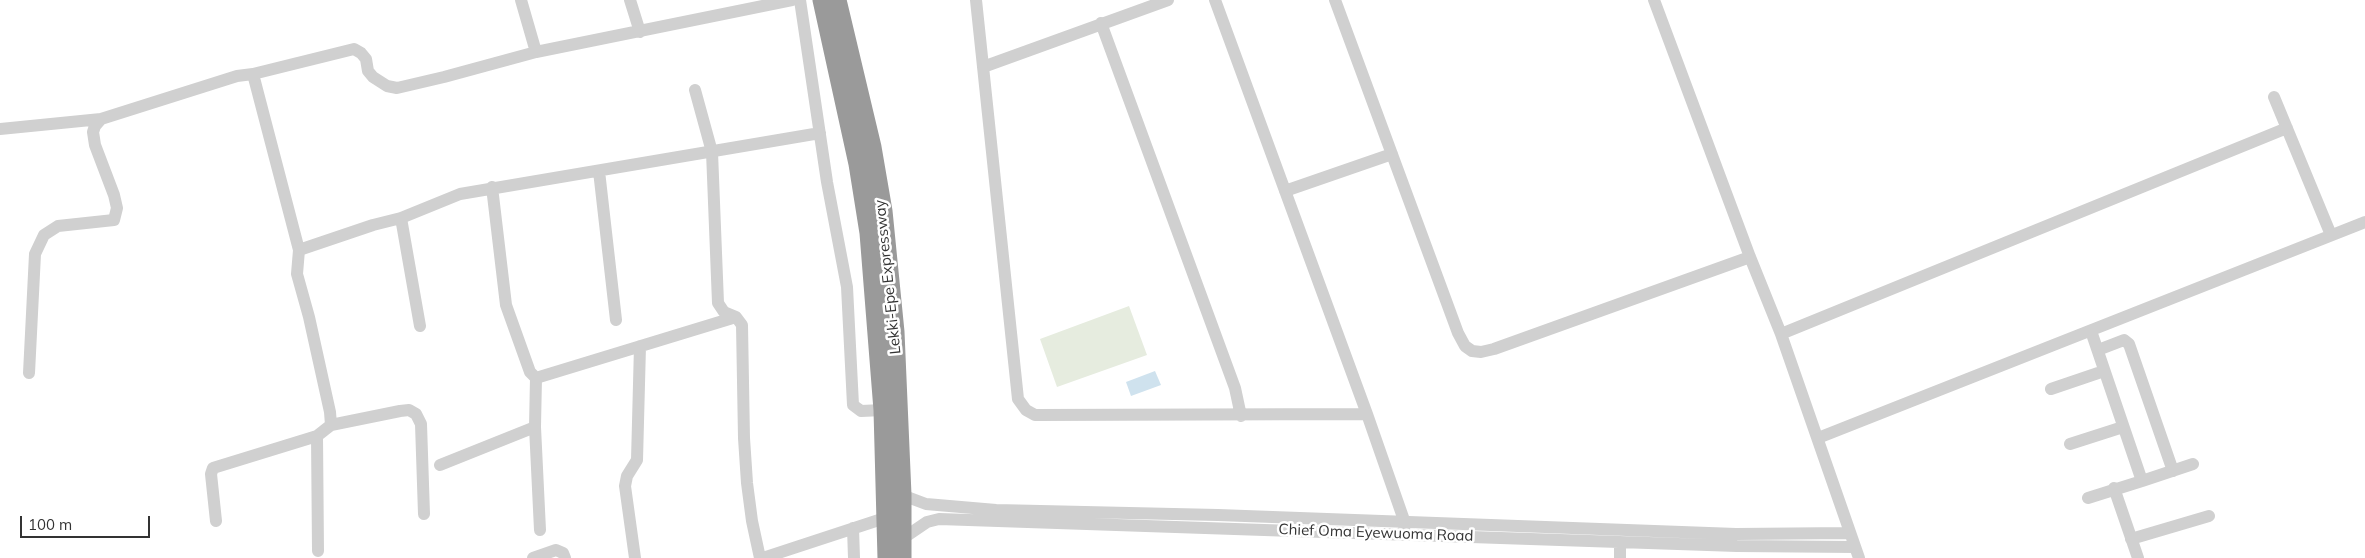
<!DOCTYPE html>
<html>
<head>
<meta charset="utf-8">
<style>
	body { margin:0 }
	#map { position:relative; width:2365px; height:558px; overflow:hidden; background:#fff; font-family:Mulish,sans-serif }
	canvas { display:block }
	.scale { position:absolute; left:20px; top:516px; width:130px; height:22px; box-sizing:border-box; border:2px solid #333; border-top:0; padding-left:6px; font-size:15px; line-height:18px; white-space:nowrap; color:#333; -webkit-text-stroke:4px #fff; paint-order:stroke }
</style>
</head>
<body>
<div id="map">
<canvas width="2365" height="558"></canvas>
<div class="scale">100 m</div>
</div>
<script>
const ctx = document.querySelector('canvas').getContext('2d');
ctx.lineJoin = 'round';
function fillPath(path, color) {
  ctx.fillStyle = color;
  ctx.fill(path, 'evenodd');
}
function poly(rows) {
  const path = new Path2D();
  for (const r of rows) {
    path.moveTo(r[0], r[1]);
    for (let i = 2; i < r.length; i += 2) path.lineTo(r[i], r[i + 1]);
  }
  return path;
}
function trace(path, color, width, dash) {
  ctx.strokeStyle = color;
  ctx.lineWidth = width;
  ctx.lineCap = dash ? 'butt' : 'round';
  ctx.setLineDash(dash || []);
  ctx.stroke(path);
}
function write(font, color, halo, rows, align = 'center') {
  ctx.font = font + ' Mulish,sans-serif';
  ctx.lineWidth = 5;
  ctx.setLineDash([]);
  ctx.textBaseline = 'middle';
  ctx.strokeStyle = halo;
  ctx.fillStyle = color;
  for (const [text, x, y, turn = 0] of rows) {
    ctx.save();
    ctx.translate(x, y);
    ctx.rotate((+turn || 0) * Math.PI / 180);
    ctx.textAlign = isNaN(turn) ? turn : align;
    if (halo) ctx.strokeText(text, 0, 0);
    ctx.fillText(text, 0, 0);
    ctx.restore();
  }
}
const green = poly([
	[1129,306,1147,355,1057,387,1040,339]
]);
const water = poly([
	[1155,371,1161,385,1131,396,1126,382]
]);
const minor = poly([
	[521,0,536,52],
	[630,0,640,32],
	[800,0,827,182,847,287,853,405,861,411,883,410],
	[976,0,1018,399,1026,410,1035,415,1367,414],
	[1215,0,1367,414,1405,523,1404,529],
	[1335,0,1458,333,1465,346,1472,351,1481,352,1494,349,1750,257],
	[1654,0,1750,257,1781,334,1859,558],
	[1101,23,1235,388,1241,416],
	[983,67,1168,0],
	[253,74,354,49,361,53,366,59,368,71,373,77,387,86,397,88,444,77,536,52,792,0],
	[695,90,712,152,718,303,724,312,736,317,742,325,744,438,747,483,752,521,760,558],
	[2274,97,2331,235],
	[0,129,101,119],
	[599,171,616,320],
	[1285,191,1392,154],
	[401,218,420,326],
	[299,250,373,225,401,218,460,194,820,133],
	[1781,334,2287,128],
	[2098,350,2124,340,2129,344,2173,471],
	[29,373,35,254,44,235,58,226,114,220,117,208,114,195,95,145,93,132,95,126,101,119,237,76,253,74,299,250,297,274,309,317,330,412,331,425,317,436,318,551],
	[536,378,736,317],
	[2051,389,2104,371],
	[331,425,400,411,409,410,416,414,421,424,424,514],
	[535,427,540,530],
	[1818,438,2365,222],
	[2070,444,2123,427],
	[440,465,535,427,536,378,530,372,506,305,492,187],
	[2142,481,2193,464],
	[2114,488,2138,558],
	[902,495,926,504,996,510,1218,515,1736,534,1849,533],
	[2088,498,2142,481,2091,331],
	[216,521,211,474,213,468,317,436],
	[853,528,854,558],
	[902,539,927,522,939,519,1737,546,1855,547],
	[2131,539,2209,516],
	[1620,542,1620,558],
	[533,558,556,550,563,553,565,558],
	[635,558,625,486,627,476,637,460,640,346],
	[763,558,888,517]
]);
const highway = poly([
	[822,0,858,164,869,233,883,410,887,558],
	[837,0,872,147,883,211,895,332,902,495,902,558]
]);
const streetNames = [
	["Lekki-Epe Expressway",888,277,-96],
	["Chief Oma Eyewuoma Road",1376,533,2]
];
fillPath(green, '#e6ecdf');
fillPath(water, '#cfe2ee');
trace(minor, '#d0d0d0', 12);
trace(highway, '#9a9a9a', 19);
write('15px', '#333', '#fff', streetNames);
</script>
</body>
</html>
